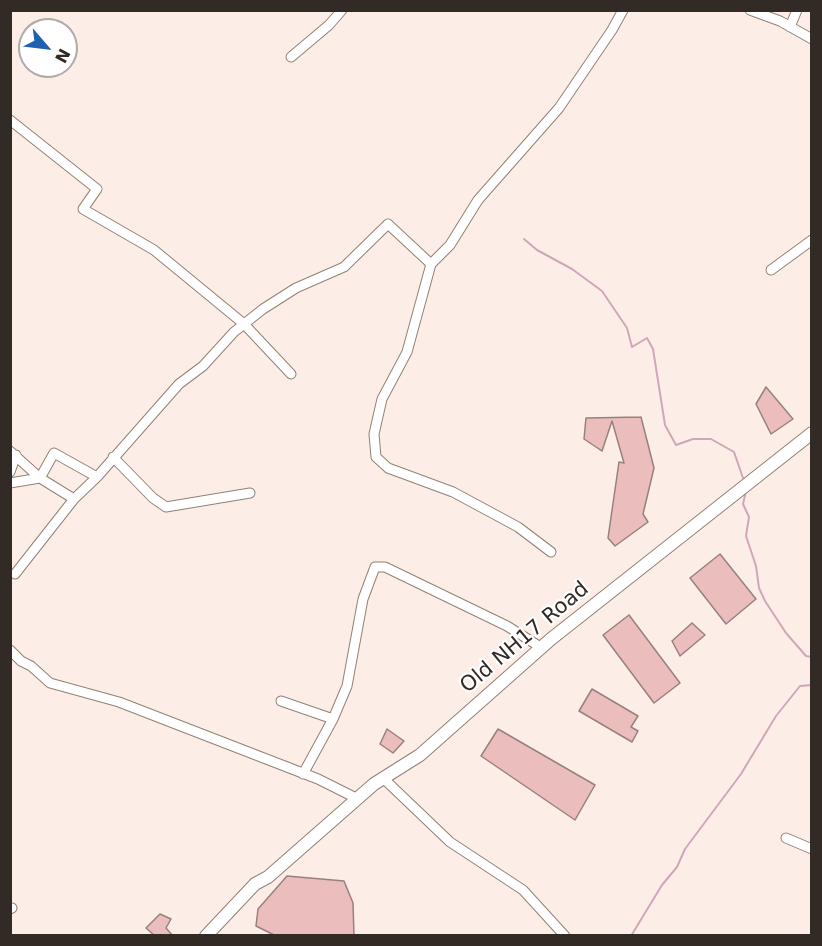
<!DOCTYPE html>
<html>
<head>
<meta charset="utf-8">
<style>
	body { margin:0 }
	#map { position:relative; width:822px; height:946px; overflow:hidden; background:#fceee7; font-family:"DejaVu Sans",sans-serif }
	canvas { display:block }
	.frame { position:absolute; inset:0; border:12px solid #322a25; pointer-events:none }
	.north { position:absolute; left:18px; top:18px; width:60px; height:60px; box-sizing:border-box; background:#fff; border:2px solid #adaaa8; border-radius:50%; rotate:118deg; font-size:16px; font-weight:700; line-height:24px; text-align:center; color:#322a25 }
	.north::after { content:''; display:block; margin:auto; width:21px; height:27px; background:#2060b1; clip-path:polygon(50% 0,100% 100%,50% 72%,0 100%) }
</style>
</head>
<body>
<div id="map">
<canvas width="822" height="946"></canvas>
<div class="frame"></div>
<div class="north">N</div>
</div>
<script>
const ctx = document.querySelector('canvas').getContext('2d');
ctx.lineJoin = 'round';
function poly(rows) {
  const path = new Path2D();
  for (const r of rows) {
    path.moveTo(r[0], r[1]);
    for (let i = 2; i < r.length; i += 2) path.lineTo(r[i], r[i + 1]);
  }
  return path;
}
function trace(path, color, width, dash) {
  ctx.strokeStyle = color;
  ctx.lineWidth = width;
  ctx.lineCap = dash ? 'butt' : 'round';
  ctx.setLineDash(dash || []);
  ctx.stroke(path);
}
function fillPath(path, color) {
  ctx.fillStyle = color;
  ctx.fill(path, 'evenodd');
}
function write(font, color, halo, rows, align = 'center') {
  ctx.font = font + ' "DejaVu Sans",sans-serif';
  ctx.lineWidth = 4.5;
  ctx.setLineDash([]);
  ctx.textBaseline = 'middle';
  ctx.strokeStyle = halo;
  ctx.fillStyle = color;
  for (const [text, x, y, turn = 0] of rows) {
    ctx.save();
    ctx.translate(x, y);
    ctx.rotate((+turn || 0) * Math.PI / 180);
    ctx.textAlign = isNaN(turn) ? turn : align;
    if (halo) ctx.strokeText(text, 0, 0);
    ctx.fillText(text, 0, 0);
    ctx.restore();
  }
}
const stream = poly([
	[524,239,537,250,572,269,602,291,627,328,632,347,647,338,653,349,665,425,676,445,693,439,711,439,734,452,743,478],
	[746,491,743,504,749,517,746,536,756,566,759,588,765,601,786,633,806,656,812,657],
	[631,936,662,885,677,867,685,849,741,774,776,716,800,686,812,685]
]);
const building = poly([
	[766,387,793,419,771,434,756,404,766,387],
	[641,417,654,468,643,514,648,522,615,546,608,538,619,462,624,463,612,421,602,451,584,439,586,418,641,417],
	[720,554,756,599,726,624,690,578,720,554],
	[629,615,680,683,654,703,603,635,629,615],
	[692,623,705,635,680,656,672,641,692,623],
	[592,689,638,716,631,727,638,731,632,742,579,711,592,689],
	[387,729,404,741,393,753,380,744,387,729],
	[498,729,595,785,575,820,481,756,498,729],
	[287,876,344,881,353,903,354,936,276,936,256,926,258,909,287,876],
	[160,914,171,919,166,928,173,936,155,936,146,928,160,914]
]);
const minor = poly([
	[750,10,780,21,812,39],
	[790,27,797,10],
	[291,57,329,25,342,10],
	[10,120,97,189,83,209,154,250,244,324,291,374],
	[431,264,407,352,382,399,374,434,376,457,388,468,453,492,518,527,551,552],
	[771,270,812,240],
	[10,451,40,478,54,453,97,477,179,384,203,366,234,332,263,309,296,288,344,267,388,224,431,264,450,245,478,200,559,108,612,30,623,10],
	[113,457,153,498,166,507,250,493],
	[10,472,16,455],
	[10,483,40,478,74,499,97,477],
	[15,574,74,499],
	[10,650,21,661,31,666,50,683,119,702,318,779,358,799],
	[281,701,333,719],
	[303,774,333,719,347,686,363,599,375,567,385,567,507,626,542,648],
	[383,778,450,842,523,890,565,936],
	[786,838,812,849],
	[10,909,12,908]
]);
const major = poly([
	[206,936,255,884,268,877,374,784,420,755,551,639,812,433]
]);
const streetNames = [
	["Old NH17 Road",525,638,-40]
];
trace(stream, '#cfa7b9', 2);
fillPath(building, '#ebbdbc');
trace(building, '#98807f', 1.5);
trace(minor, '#948074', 11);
trace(major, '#948074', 14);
trace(minor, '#fff', 9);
trace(major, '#fff', 12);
write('21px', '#322a25', '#fff', streetNames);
</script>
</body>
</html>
